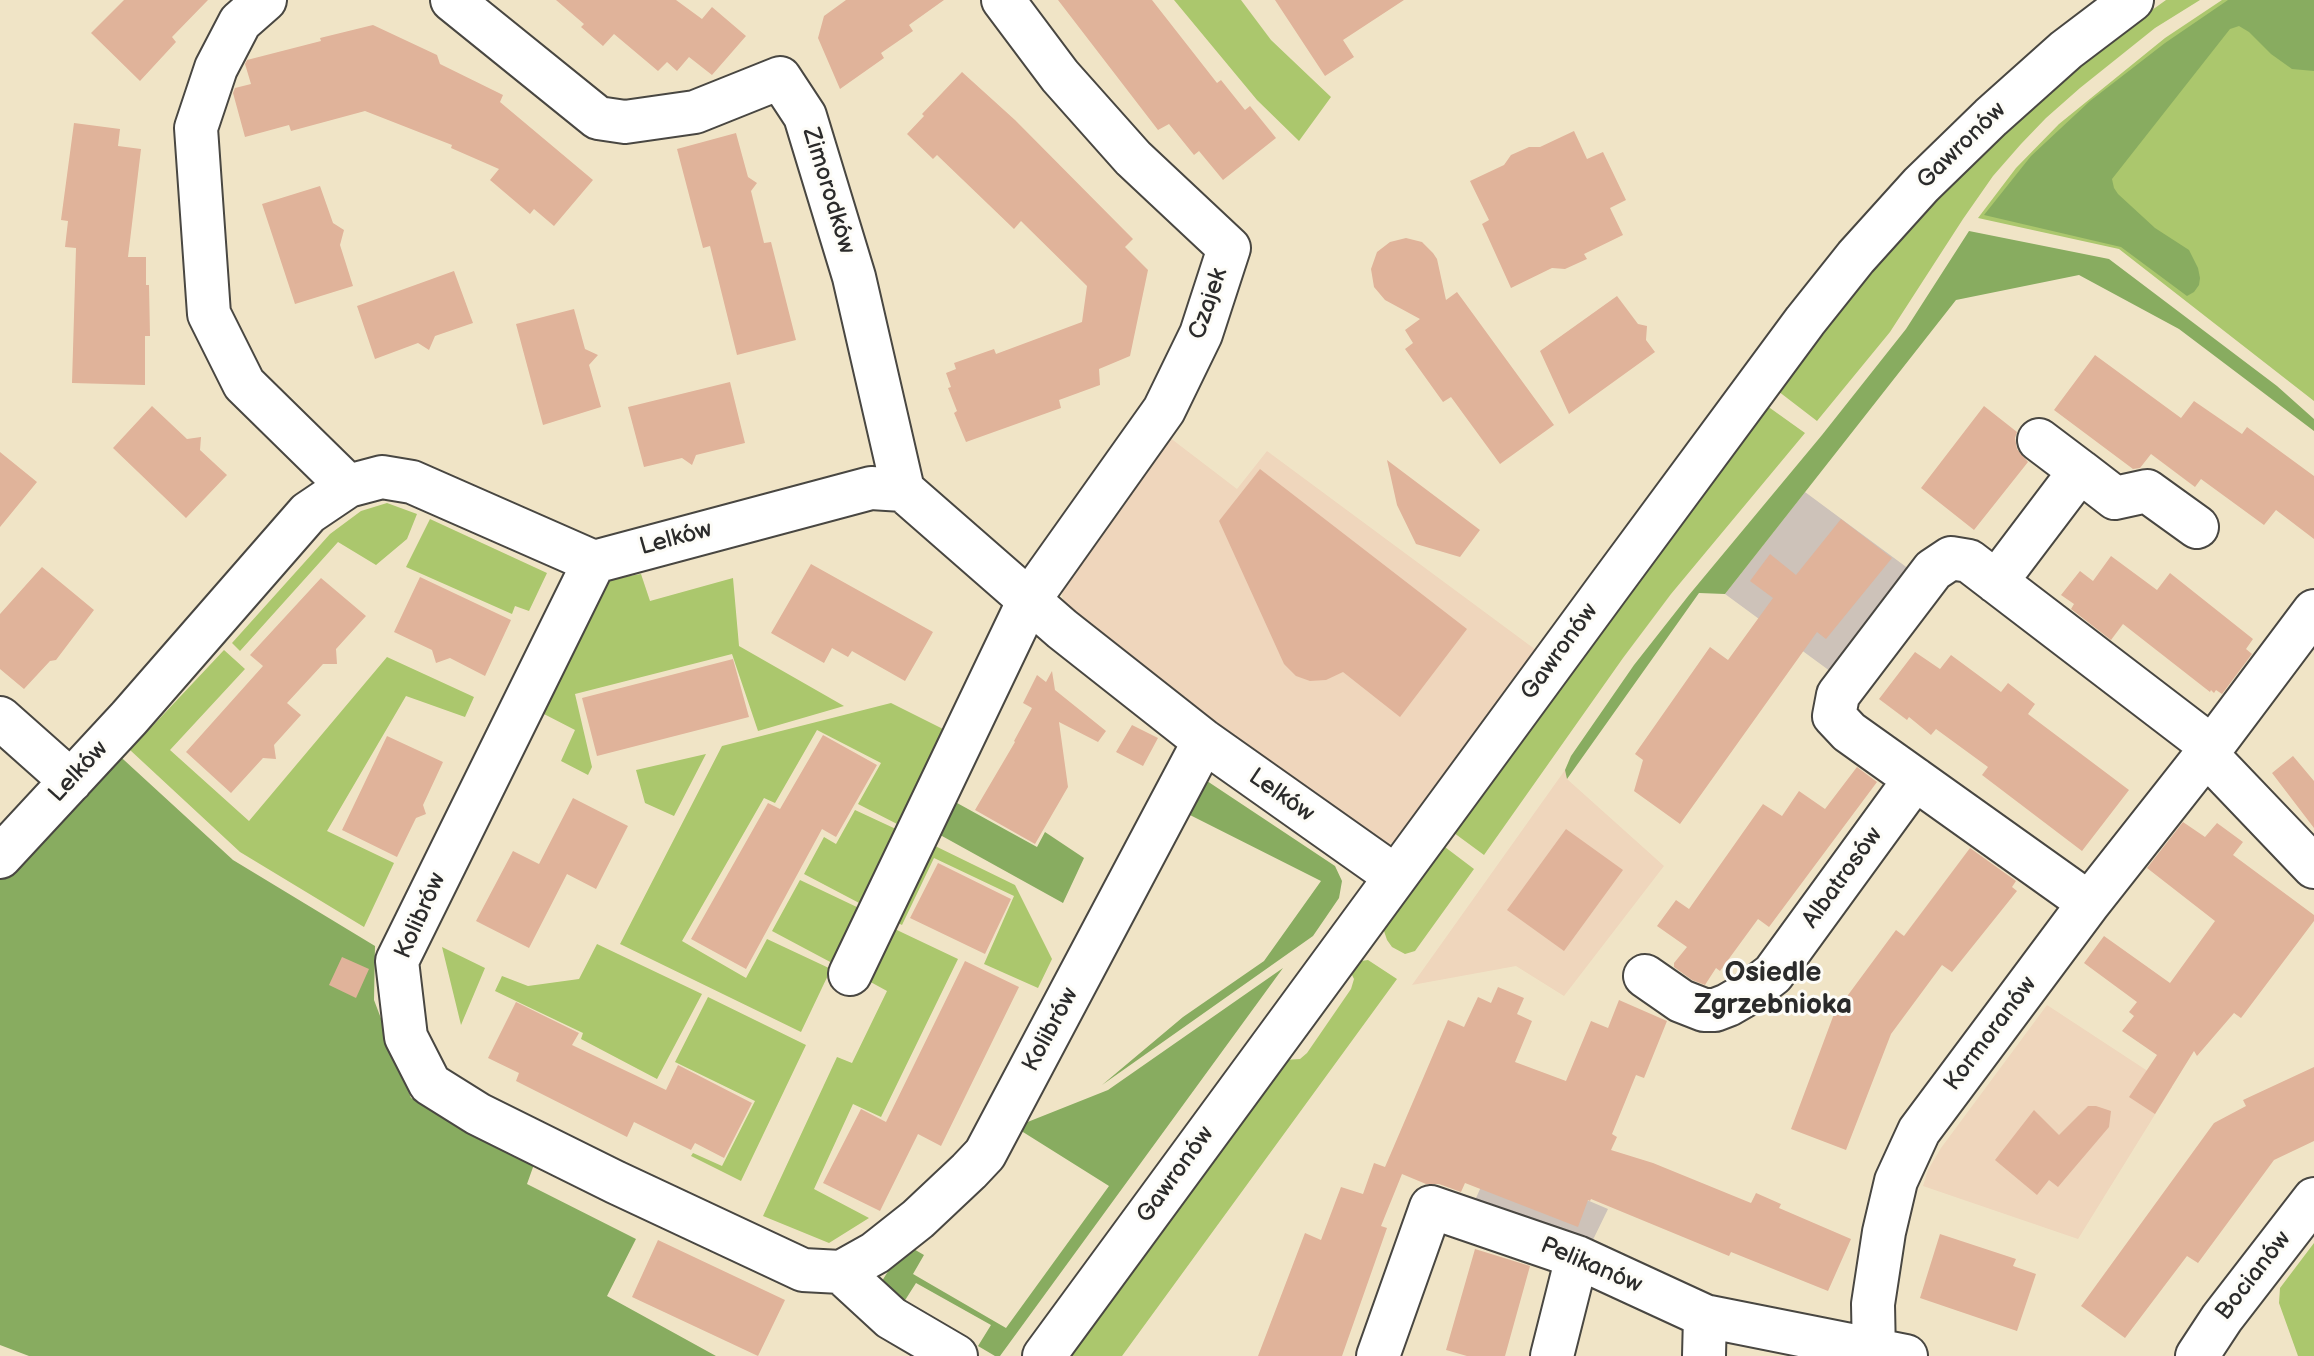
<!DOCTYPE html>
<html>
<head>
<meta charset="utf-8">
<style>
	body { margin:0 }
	canvas { display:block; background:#f0e4c6 }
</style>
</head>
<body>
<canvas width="2314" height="1356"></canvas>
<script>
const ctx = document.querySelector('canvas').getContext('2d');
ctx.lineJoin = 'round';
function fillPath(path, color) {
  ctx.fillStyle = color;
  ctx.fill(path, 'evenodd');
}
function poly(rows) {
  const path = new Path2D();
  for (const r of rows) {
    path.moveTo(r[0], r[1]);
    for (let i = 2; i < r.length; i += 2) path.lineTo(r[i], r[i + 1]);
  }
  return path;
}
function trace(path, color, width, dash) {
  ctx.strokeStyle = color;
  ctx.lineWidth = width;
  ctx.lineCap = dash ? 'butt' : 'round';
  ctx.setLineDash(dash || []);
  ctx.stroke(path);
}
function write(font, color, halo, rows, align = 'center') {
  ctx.font = font + ' "Balsamiq Sans",sans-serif';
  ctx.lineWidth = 6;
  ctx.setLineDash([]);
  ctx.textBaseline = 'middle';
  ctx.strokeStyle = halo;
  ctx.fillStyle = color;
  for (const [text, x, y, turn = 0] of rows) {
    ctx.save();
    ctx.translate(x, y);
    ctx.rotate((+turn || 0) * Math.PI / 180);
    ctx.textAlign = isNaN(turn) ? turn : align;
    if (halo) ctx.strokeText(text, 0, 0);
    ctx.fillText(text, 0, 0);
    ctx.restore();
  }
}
const built = poly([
	[1165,434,1237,489,1267,451,1540,653,1397,841,1386,845,1370,844,1066,611,1062,595,1063,578],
	[1565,770,1567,779,1664,866,1564,996,1516,966,1412,985],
	[2047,1005,2172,1087,2078,1239,1923,1186,1928,1170,1941,1148]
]);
const industrial = poly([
	[1805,492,1913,572,1834,674,1725,594],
	[1493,1160,1608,1209,1589,1248,1472,1207]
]);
const green = poly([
	[1174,0,1241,0,1271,40,1331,97,1299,141,1257,100],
	[2166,0,2200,0,2155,28,2080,88,2046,118,2021,144,1993,176,1963,219,1890,332,1817,421,1774,388,1838,304,1983,147,2098,49],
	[2222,0,2314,0,2314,401,2119,249,1978,218,2016,168,2059,124,2165,38],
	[1763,403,1805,433,1671,594,1623,658,1484,855,1450,830],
	[387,503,417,514,407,539,376,565,338,542,240,651,232,643,330,534,361,511],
	[430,519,547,573,529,611,515,606,512,614,406,567],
	[641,574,650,601,733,578,739,646,844,706,758,731,732,654,575,694,592,767,588,775,561,761,575,730,542,713,605,580],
	[224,650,245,669,170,750,249,821,387,657,474,697,465,717,406,696,327,831,394,863,364,927,240,852,130,750],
	[891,703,947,731,901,826,858,804,881,763,817,730,775,803,764,798,682,941,746,978,767,939,831,969,801,1032,620,944,722,746],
	[706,754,674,816,645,803,636,770],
	[855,810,898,830,863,905,804,874,824,837,836,844],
	[929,843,1015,885,1052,959,1038,988,984,964,1014,896,934,858,902,925,892,920],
	[1441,844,1474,869,1415,951,1405,954,1392,947,1387,940,1384,931,1386,922],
	[800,880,861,909,834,964,772,931],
	[880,922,958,959,881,1117,853,1104,814,1189,869,1218,829,1243,763,1216,837,1057,852,1063,887,991,856,974],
	[597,944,702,994,657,1079,581,1039,583,1033,495,991,502,976,528,986,579,979],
	[442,947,485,968,461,1025],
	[1368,960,1397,979,1122,1356,1065,1356,1284,1060,1300,1059,1307,1053,1351,989,1354,979,1351,973,1361,961],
	[708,997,806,1045,741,1181,691,1156,693,1153,722,1166,755,1101,675,1062],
	[2314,1243,2314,1356,2298,1356,2279,1303,2280,1288]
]);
const forest = poly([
	[2228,0,2314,0,2314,71,2292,69,2271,54,2249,32,2239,26,2230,29,2112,179,2114,188,2118,194,2155,228,2189,250,2198,268,2200,278,2199,285,2194,292,2187,296,2121,247,1984,215,2031,156,2090,101,2165,43],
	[1969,231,2109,259,2277,386,2314,419,2314,431,2179,329,2079,275,1956,300,1725,594,1699,593,1567,779,1565,770,1571,756,1634,665,1689,595,1822,435,1906,329],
	[112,749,233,860,375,946,374,1000,411,1098,537,1156,527,1184,636,1239,607,1296,716,1356,29,1356,0,1345,0,872],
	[1201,777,1335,866,1342,881,1339,898,1313,936,1102,1085,1183,1017,1264,961,1321,881,1180,810],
	[948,798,1037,847,1045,832,1084,858,1063,903,933,831],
	[1283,968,1000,1356,995,1356,978,1346,991,1325,916,1283,902,1305,877,1289,905,1244,924,1255,913,1274,1006,1328,1109,1186,1015,1127,1108,1090]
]);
const building = poly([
	[124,0,208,0,172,37,176,42,140,81,91,33],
	[556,0,676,0,702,19,712,7,746,36,712,75,689,57,677,71,667,62,658,71,614,34,603,46,581,27,584,24],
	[846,0,944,0,909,25,913,31,881,53,884,58,840,89,818,38,824,16],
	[1058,0,1152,0,1217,83,1221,80,1245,110,1250,106,1276,138,1223,180,1199,151,1194,155,1169,124,1158,130],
	[1275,0,1404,0,1343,40,1354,57,1325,76],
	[373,25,437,55,440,64,503,95,500,102,593,180,554,226,534,209,530,214,490,180,499,169,451,148,452,145,365,111,291,131,289,125,245,137,233,93,235,88,251,84,245,64,247,60,321,41,320,38],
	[962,72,1015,120,1133,239,1125,247,1148,270,1130,356,1099,369,1100,385,1059,400,1061,408,966,442,954,413,957,411,948,388,951,387,946,373,956,369,954,363,994,349,996,354,1082,322,1087,286,1021,221,1014,229,937,155,933,159,907,134,924,116,922,114],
	[74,123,120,129,118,146,141,149,128,257,146,257,146,285,149,285,150,336,145,336,145,385,72,383,76,248,65,247,68,221,61,220],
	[1574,131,1587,159,1603,152,1626,200,1610,208,1623,235,1584,254,1587,259,1565,269,1552,268,1511,288,1482,224,1489,220,1470,181,1504,165,1511,155,1529,147,1540,147],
	[736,133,748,177,757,183,751,191,764,243,771,242,796,340,737,355,710,246,703,248,677,149],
	[320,186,333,223,344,230,340,245,353,286,295,304,262,204],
	[1406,238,1422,242,1433,253,1437,259,1446,300,1457,292,1554,425,1500,464,1451,397,1443,402,1405,349,1413,343,1405,330,1420,319,1385,300,1374,287,1371,269,1377,252,1390,242],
	[454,271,473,323,435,336,429,350,418,343,375,359,357,306],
	[1617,296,1638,324,1647,326,1646,340,1655,352,1569,414,1540,351],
	[574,309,585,349,598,355,589,365,601,407,543,425,516,324],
	[2095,355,2181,418,2194,401,2242,434,2247,427,2314,476,2314,539,2276,510,2264,525,2201,479,2195,487,2151,454,2140,468,2133,469,2054,410],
	[730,382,745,443,696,455,692,465,682,458,644,467,628,407],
	[152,406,187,439,201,437,200,450,227,475,186,518,113,448],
	[1984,406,2017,432,2015,438,2017,449,2028,462,1974,530,1921,488],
	[0,452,37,482,0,527],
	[1387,460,1480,530,1460,557,1416,544,1397,505],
	[1260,469,1467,629,1400,717,1343,672,1326,680,1310,681,1296,676,1284,664,1219,521],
	[1841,519,1892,558,1826,639,1817,632,1680,824,1634,791,1643,760,1635,754,1710,647,1728,660,1773,598,1750,581,1770,554,1796,575],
	[2111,556,2157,590,2170,573,2253,639,2246,649,2252,654,2222,694,2216,690,2214,693,2211,690,2210,692,2123,624,2111,640,2071,609,2074,604,2061,595,2080,571,2093,581],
	[811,564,933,632,905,681,852,651,848,657,832,648,824,663,771,633],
	[42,567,94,610,56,660,50,661,24,689,0,669,0,614],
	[420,577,511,620,485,676,450,658,436,663,432,650,394,632],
	[321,578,366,616,336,649,337,664,323,664,287,703,301,715,274,745,276,759,263,758,231,793,186,752,263,666,250,655],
	[1915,652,1940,669,1951,655,2001,692,2008,683,2035,704,2028,714,2129,790,2082,851,1982,775,1988,767,1936,729,1931,735,1909,717,1907,720,1879,699],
	[733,659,749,717,597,756,582,698],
	[1052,671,1055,690,1106,731,1098,742,1059,722,1068,787,1035,844,975,810,1015,742,1014,741,1032,708,1023,703,1037,675,1046,682],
	[1132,725,1158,738,1143,766,1116,752],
	[823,735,877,765,836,837,822,829,746,969,691,939,768,803,780,809],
	[387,736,443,762,423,805,426,814,416,818,397,857,342,830],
	[2293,756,2314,781,2314,828,2272,773],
	[1857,767,1877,782,1769,927,1758,919,1720,971,1716,968,1705,985,1692,980,1674,967,1674,963,1687,947,1657,926,1676,900,1689,909,1763,804,1782,816,1799,791,1825,809],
	[573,798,628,826,596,889,567,874,529,948,476,921,513,851,539,864],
	[2183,822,2205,837,2217,823,2243,842,2233,855,2314,915,2314,921,2241,1018,2234,1013,2197,1056,2194,1051,2155,1114,2129,1097,2157,1055,2122,1031,2134,1016,2129,1012,2137,1002,2084,963,2104,936,2170,983,2215,921,2147,868],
	[1566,829,1623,870,1564,951,1507,910],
	[1970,848,2016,881,2012,887,2017,891,1952,972,1942,965,1891,1034,1846,1150,1791,1129,1834,1014,1896,930,1904,936],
	[938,863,1011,899,985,954,910,918],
	[342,957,369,969,356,998,329,985],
	[965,961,1019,987,941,1146,918,1134,880,1211,823,1183,861,1109,886,1122],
	[1498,987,1524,998,1517,1014,1532,1021,1515,1062,1566,1081,1591,1021,1608,1028,1619,1000,1667,1021,1644,1078,1636,1075,1612,1134,1617,1137,1611,1150,1653,1163,1751,1203,1756,1193,1781,1204,1779,1208,1851,1239,1828,1291,1731,1252,1729,1256,1591,1199,1590,1201,1588,1200,1578,1227,1465,1183,1461,1192,1439,1184,1426,1184,1402,1174,1381,1226,1387,1228,1342,1356,1258,1356,1305,1233,1321,1240,1341,1187,1363,1194,1374,1163,1385,1167,1448,1020,1464,1027,1478,997,1491,1003],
	[516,1002,579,1033,572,1045,666,1090,678,1065,752,1103,724,1158,695,1143,691,1150,634,1122,627,1137,516,1081,519,1073,488,1058],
	[2314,1067,2314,1141,2274,1160,2198,1263,2187,1256,2125,1338,2081,1306,2214,1123,2246,1106,2243,1100],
	[2088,1106,2096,1106,2111,1111,2109,1127,2058,1187,2049,1180,2037,1195,1995,1160,2034,1110,2059,1135],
	[1940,1234,2016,1259,2013,1266,2036,1274,2017,1331,1920,1298],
	[658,1240,785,1300,758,1356,632,1297],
	[1475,1249,1530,1266,1505,1356,1467,1356,1446,1350]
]);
const minor = poly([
	[265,0,240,22,216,68,196,128,209,314,244,384,348,486],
	[452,0,598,118,625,122,695,112,780,78,805,116,854,277,903,490],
	[2039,440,2080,471],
	[594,562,397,961,406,1037,430,1084,478,1114,615,1182,803,1270,841,1272,891,1318,956,1356],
	[1996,582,2080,471,2115,498,2147,491,2197,527],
	[0,718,71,781],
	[2206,754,2314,867],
	[0,857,129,718,308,513,348,486,382,477,412,482,594,562,871,488,903,490,1062,629,1204,741,1395,876],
	[2089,903,1849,732,1834,716,1838,695,1933,570,1951,558,1969,561,2212,747],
	[850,974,1029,600,1164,410,1201,334,1229,248,1133,158,1060,76,1003,0],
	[1645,976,1681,1001,1704,1010,1715,1010,1728,1005,1747,994,1773,974,1915,779],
	[841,1272,875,1253,918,1219,969,1171,985,1154,1204,741],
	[1044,1356,1607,589,1805,321,1856,257,1921,185,1991,117,2066,50,2132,0],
	[1378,1356,1431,1207,1577,1257,1705,1316,1906,1356],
	[1552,1356,1577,1257],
	[1704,1356,1705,1316],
	[1874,1356,1873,1304,1884,1232,1896,1181,1919,1131,2089,903,2212,747,2314,611],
	[2197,1356,2222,1318,2314,1199]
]);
const streetNames = [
	["Gawronów",1962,146,-44],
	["Zimorodków",828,191,73],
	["Czajek",1209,304,-71],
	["Lelków",676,539,-15],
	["Gawronów",1560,652,-54],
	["Lelków",79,772,-47],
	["Lelków",1281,796,35],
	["Albatrosów",1843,878,-54],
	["Kolibrów",421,916,-66],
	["Kolibrów",1051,1030,-62],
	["Kormoranów",1991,1034,-53],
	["Gawronów",1176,1175,-54],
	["Pelikanów",1591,1266,23],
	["Bocianów",2254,1276,-52]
];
const quarterNames = [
	["Osiedle",1773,974],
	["Zgrzebnioka",1773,1006]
];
fillPath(built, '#efd6bc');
fillPath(industrial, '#cdc2b9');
fillPath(green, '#abc76d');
fillPath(forest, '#88ac60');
fillPath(building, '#e0b39a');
trace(minor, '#494742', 46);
trace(minor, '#fff', 42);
write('24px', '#2b2b2b', '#fdfcf7', streetNames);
write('bold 28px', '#2b2b2b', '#fdfcf7', quarterNames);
</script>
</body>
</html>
